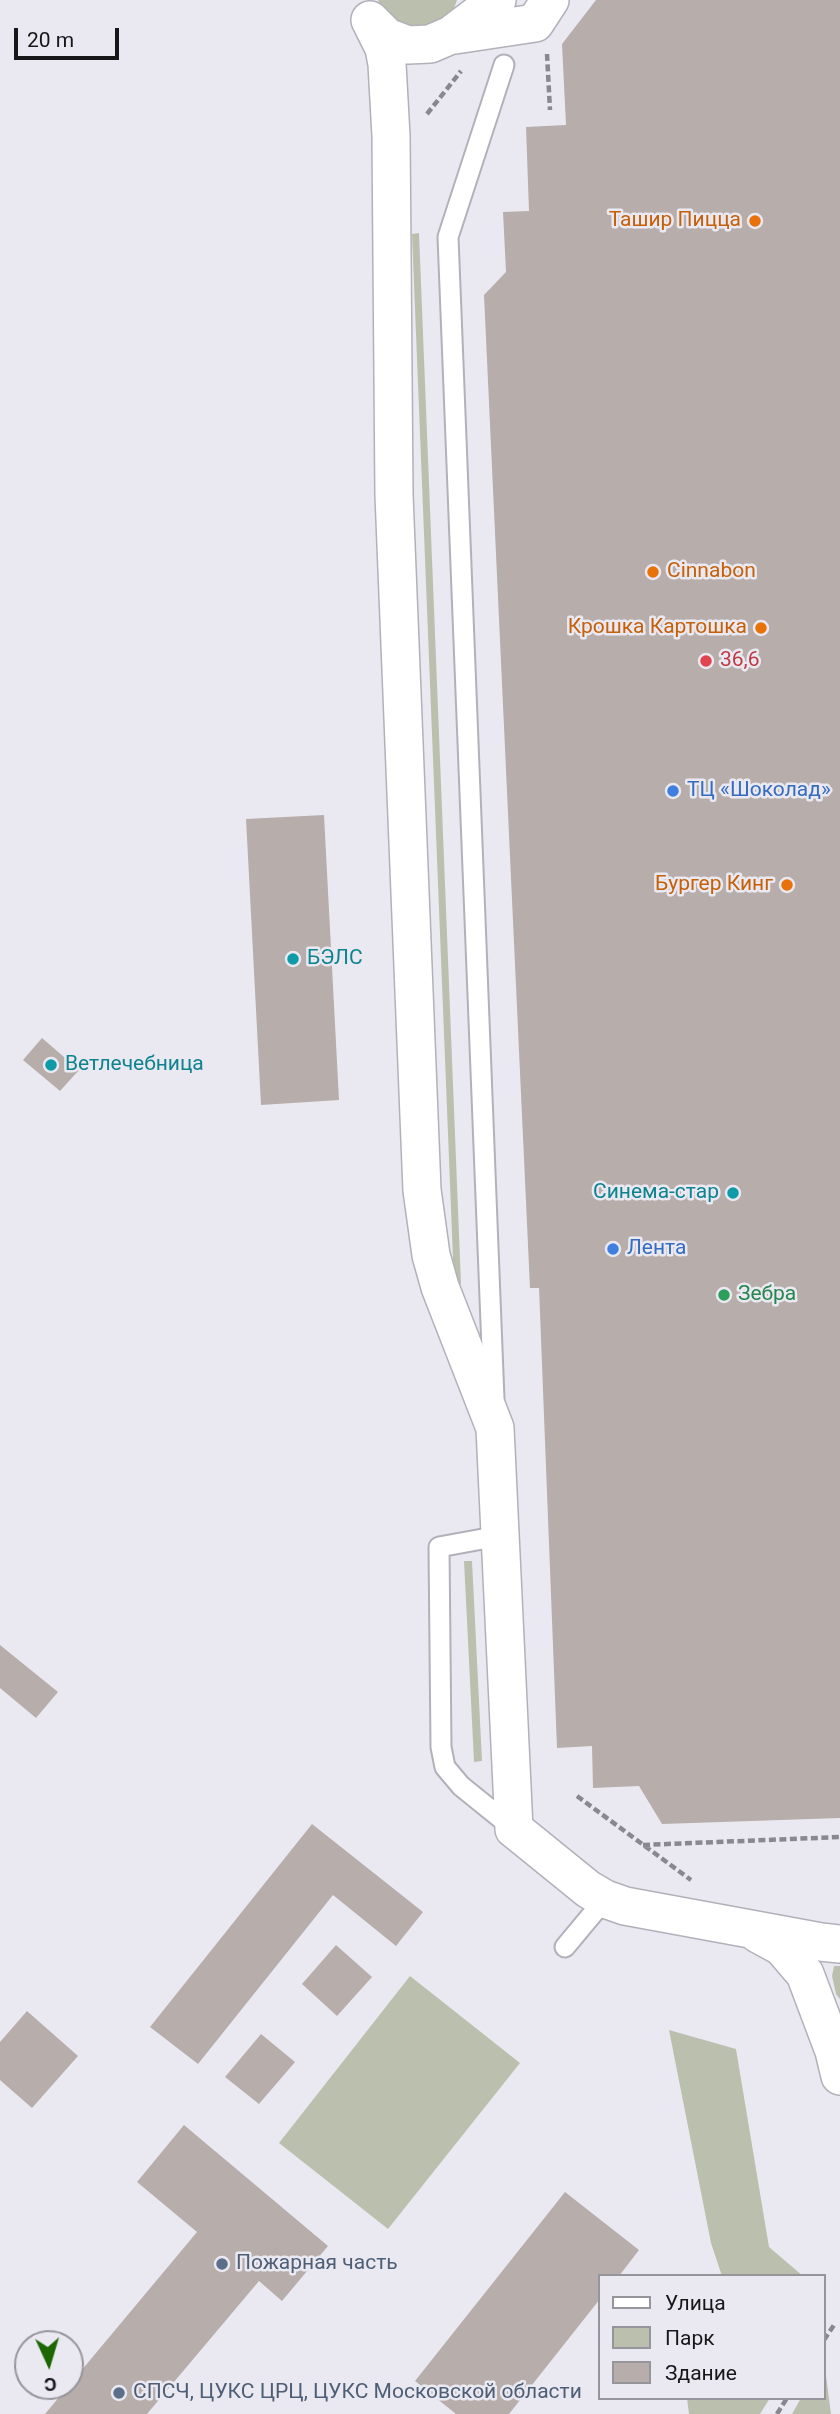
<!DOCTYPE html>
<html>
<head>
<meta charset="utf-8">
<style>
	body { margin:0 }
	#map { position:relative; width:840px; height:2414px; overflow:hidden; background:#eae9f2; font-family:Roboto,sans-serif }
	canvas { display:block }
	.legend { position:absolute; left:598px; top:2274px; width:228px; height:126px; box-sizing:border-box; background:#eae9f2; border:2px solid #96959c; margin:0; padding:9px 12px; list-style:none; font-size:21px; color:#17171a }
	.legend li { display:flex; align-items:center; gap:14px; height:35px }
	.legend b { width:35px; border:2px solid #96959c }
	.north { position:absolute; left:14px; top:2330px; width:70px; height:70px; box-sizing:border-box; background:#eae9f2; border:2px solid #96959c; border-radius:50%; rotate:176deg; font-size:19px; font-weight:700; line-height:28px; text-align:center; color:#17171a }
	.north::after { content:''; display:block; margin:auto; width:24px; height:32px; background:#1c6702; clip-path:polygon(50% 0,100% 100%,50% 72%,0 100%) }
	.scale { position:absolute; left:14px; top:28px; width:105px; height:32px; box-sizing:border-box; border:4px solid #17171a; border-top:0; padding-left:9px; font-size:21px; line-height:24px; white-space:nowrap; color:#17171a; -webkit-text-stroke:5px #eae9f2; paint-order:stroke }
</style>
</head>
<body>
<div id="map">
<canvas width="840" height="2414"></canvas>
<ul class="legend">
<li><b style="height:9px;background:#fff"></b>Улица</li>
<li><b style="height:19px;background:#bbc0ae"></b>Парк</li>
<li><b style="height:19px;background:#b7adaa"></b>Здание</li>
</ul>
<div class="north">С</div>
<div class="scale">20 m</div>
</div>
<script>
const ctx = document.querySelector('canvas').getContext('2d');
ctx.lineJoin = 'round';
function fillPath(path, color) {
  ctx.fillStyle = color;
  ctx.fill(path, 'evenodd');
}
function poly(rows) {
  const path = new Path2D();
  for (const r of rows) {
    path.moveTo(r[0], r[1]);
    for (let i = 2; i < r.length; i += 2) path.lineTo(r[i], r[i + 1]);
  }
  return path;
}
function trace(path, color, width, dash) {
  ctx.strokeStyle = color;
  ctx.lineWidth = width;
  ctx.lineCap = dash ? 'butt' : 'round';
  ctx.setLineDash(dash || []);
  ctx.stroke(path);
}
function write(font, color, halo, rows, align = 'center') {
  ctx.font = font + ' Roboto,sans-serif';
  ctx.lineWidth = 5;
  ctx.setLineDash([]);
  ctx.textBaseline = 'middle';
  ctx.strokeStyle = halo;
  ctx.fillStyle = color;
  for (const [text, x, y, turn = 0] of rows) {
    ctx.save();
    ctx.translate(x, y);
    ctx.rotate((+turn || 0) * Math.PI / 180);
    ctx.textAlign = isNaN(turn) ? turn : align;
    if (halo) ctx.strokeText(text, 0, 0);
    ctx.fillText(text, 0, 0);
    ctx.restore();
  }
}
const green = poly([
	[378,0,457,0,453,11,441,22,426,28,410,29,396,23,384,11],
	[419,233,461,1284,454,1284,412,234],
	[464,1561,472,1561,482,1761,474,1762],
	[834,1966,840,1966,840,1999,836,1994,832,1976],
	[410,1976,520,2063,388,2229,279,2143],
	[669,2030,736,2049,769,2247,803,2276,722,2276,711,2243],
	[824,2360,831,2414,792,2414,801,2398,824,2398],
	[687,2398,770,2398,760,2414,689,2414]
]);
const building = poly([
	[596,0,840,0,840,1818,662,1824,639,1786,593,1788,592,1746,557,1748,539,1288,530,1288,484,295,506,272,503,212,529,211,526,127,566,125,562,44],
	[324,815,339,1100,261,1105,246,819],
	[42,1038,79,1070,60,1091,23,1060],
	[0,1645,58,1692,36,1718,0,1688],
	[312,1824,423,1912,396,1946,333,1895,198,2064,150,2027],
	[336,1945,372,1977,337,2016,302,1984],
	[27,2011,78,2056,32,2108,0,2080,0,2042],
	[261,2034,295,2062,259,2104,225,2077],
	[184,2125,328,2246,282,2301,259,2281,147,2414,45,2414,197,2232,137,2182],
	[565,2192,639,2250,619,2276,600,2276,600,2299,509,2414,456,2414,415,2381]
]);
const path = poly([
	[547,54,550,110],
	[427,114,461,71],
	[577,1796,691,1880],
	[643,1845,840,1837],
	[824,2340,834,2325],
	[777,2414,787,2398]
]);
const lane = poly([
	[494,1399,448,237,504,65],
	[499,1536,439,1547,441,1747,445,1767,461,1786,513,1828],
	[565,1947,605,1899]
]);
const street = poly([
	[370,20,384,48,387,64,391,136,394,495,422,1190,431,1255,440,1287,495,1428,514,1829,588,1889,605,1899,625,1906,821,1942,840,1944],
	[370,20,387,37,408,45,430,44,451,35,497,0],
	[455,35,535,23,550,0],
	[758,1934,782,1947,805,1974,834,2051,840,2076]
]);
const markers = [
	[755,221,7,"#e8710a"],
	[653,572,7,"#e8710a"],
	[761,628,7,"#e8710a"],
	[706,661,7,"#e0444e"],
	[673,791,7,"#3f7fe0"],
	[787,885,7,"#e8710a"],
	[293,959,7,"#0f9aa8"],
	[51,1065,7,"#0f9aa8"],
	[733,1193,7,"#0f9aa8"],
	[613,1249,7,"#3f7fe0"],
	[724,1295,7,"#2e9e5b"],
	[222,2264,7,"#5c6f8a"],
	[119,2393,7,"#5c6f8a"]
];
const foodNames = [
	["Ташир Пицца",741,221],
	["Cinnabon",667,572,"left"],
	["Крошка Картошка",747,628],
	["Бургер Кинг",773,885]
];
const healthNames = [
	["36,6",720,661]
];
const shopNames = [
	["ТЦ «Шоколад»",687,791],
	["Лента",627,1249]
];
const cultureNames = [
	["БЭЛС",307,959],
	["Ветлечебница",65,1065],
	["Синема-стар",719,1193,"right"]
];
const leisureNames = [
	["Зебра",738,1295]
];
const serviceNames = [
	["Пожарная часть",236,2264],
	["СПСЧ, ЦУКС ЦРЦ, ЦУКС Московской области",133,2393]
];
fillPath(green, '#bbc0ae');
fillPath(building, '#b7adaa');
trace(lane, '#b2b1b9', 23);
trace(street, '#b2b1b9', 40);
trace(path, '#89888f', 4.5, [7, 3.5]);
trace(lane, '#fff', 19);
trace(street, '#fff', 37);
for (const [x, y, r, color] of markers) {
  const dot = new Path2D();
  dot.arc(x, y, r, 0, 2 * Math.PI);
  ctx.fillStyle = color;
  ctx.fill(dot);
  trace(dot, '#eae9f2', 2.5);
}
write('21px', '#c56008', '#eae9f2', foodNames, 'right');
write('21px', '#be3a42', '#eae9f2', healthNames, 'left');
write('21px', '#366cbe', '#eae9f2', shopNames, 'left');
write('21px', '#0d838f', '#eae9f2', cultureNames, 'left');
write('21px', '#27864d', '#eae9f2', leisureNames, 'left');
write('21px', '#4e5e75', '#eae9f2', serviceNames, 'left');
</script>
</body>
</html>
